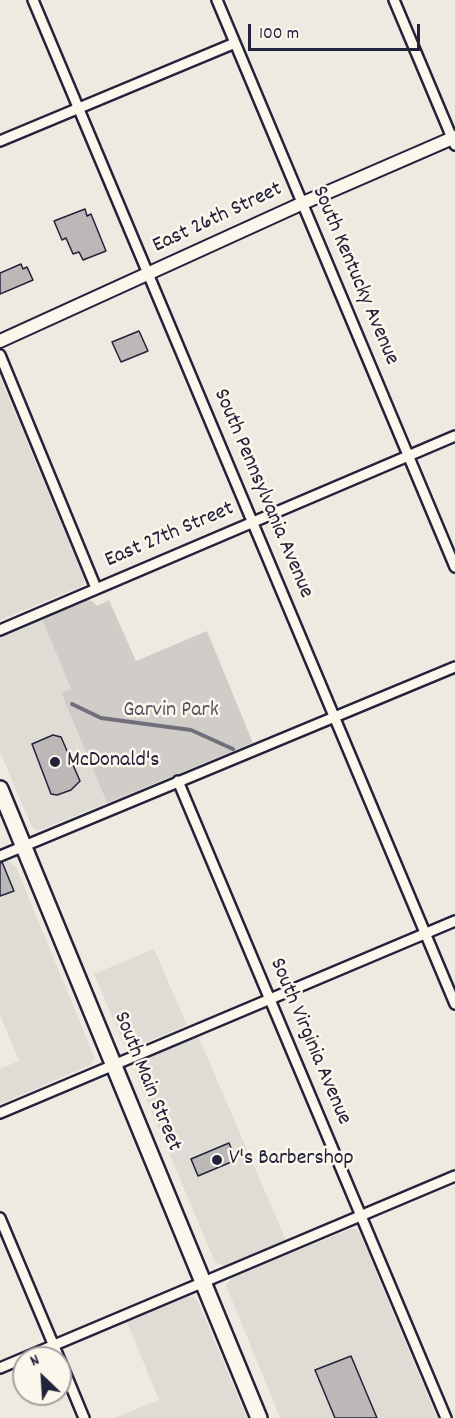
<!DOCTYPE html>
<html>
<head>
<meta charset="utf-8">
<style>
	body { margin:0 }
	#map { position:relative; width:455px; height:1418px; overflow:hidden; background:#eeeae2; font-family:Dekko,sans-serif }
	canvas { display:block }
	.north { position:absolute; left:12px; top:1346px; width:60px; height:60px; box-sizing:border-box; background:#fbf7ec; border:2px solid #a4a2a5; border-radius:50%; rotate:335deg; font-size:16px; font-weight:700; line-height:24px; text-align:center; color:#22223b }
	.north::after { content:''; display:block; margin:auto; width:21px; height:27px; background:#22223b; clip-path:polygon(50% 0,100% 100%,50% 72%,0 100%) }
	.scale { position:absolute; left:248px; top:24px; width:172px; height:27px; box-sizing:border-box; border:3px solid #22223b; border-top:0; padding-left:8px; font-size:18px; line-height:21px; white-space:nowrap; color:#22223b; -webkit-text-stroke:4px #fbf7ec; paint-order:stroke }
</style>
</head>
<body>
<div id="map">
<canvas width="455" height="1418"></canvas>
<div class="north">N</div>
<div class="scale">100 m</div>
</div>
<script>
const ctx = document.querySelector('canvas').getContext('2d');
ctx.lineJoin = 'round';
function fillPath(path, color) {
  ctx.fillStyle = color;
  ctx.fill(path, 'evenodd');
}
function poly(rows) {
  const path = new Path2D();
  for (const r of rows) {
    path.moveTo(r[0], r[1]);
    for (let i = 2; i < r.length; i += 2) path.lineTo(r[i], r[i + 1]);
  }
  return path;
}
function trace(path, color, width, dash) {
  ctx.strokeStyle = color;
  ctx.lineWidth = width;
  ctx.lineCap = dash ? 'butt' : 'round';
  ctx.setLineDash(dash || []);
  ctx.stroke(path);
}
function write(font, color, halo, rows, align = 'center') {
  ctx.font = font + ' Dekko,sans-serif';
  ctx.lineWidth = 5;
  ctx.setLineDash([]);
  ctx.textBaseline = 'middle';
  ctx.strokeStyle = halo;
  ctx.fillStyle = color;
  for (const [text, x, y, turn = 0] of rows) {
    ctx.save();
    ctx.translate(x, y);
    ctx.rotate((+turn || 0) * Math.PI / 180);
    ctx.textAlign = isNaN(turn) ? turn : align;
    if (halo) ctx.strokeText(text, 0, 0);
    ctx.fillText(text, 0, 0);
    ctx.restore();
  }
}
const built = poly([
	[0,377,85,581,82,586,0,620],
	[42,619,71,689,61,694,107,803,37,831,31,825,0,752,0,636],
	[8,861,16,867,95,1059,90,1065,0,1104,0,1069,19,1061,0,1015,0,864],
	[154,949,187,1025,129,1049,124,1045,94,974],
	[198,1036,286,1240,224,1266,215,1262,135,1072,137,1062],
	[351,1229,355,1229,360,1234,437,1418,280,1418,226,1285,233,1277],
	[187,1297,194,1297,198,1302,247,1418,115,1418,159,1400,127,1322]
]);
const green = poly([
	[86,600,92,601,97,606,109,600,136,661,207,631,253,743,107,803,61,693,71,689,42,619]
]);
const stream = poly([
	[72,704,101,718,191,730,233,749]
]);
const building = poly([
	[85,209,87,216,91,214,106,251,83,260,79,252,73,254,66,238,62,240,54,221,85,209],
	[21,264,23,269,27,267,33,280,0,294,0,273,21,264],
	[139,331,148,351,121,362,112,342,139,331],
	[53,735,61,737,80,781,71,790,57,795,51,794,32,744,53,735],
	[2,862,14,891,0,896,0,863,2,862],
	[229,1143,236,1160,198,1176,191,1159,229,1143],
	[351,1356,377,1418,335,1418,315,1370,351,1356]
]);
const minor = poly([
	[33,0,455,1004],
	[217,0,455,567],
	[394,0,455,145],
	[0,141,235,43],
	[0,355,96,588],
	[0,630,455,436],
	[178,781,446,1418],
	[0,856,455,667],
	[0,1113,455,921],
	[0,1218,59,1358],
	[60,1360,84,1418],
	[0,1368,455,1176]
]);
const tertiary = poly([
	[0,341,303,203,455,137]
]);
const primary = poly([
	[0,789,259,1418]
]);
const markers = [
	[55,762,6,"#22223b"],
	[217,1160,6,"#22223b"]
];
const streetNames = [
	["East 26th Street",218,219,-25],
	["South Kentucky Avenue",354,276,67],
	["South Pennsylvania Avenue",262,494,67],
	["East 27th Street",170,536,-23],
	["South Virginia Avenue",309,1042,67],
	["South Main Street",146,1082,68]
];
const parkNames = [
	["Garvin Park",171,712]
];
const poiNames = [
	["McDonald's",67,762],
	["V's Barbershop",229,1160]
];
fillPath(built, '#dfdbd5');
fillPath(green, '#d0cdc9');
trace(stream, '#716f7c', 4);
fillPath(building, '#bcb8b8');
trace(building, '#22223b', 1.5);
trace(minor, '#22223b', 14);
trace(tertiary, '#22223b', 16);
trace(primary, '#22223b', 20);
trace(minor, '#fbf7ec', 9);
trace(tertiary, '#fbf7ec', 12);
trace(primary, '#fbf7ec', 15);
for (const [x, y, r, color] of markers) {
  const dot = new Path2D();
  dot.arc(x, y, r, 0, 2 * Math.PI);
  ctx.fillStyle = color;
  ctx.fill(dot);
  trace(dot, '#fbf7ec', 2);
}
write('22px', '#22223b', '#fbf7ec', streetNames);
write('22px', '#565566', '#fbf7ec', parkNames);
write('22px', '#22223b', '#fbf7ec', poiNames, 'left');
</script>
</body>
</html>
